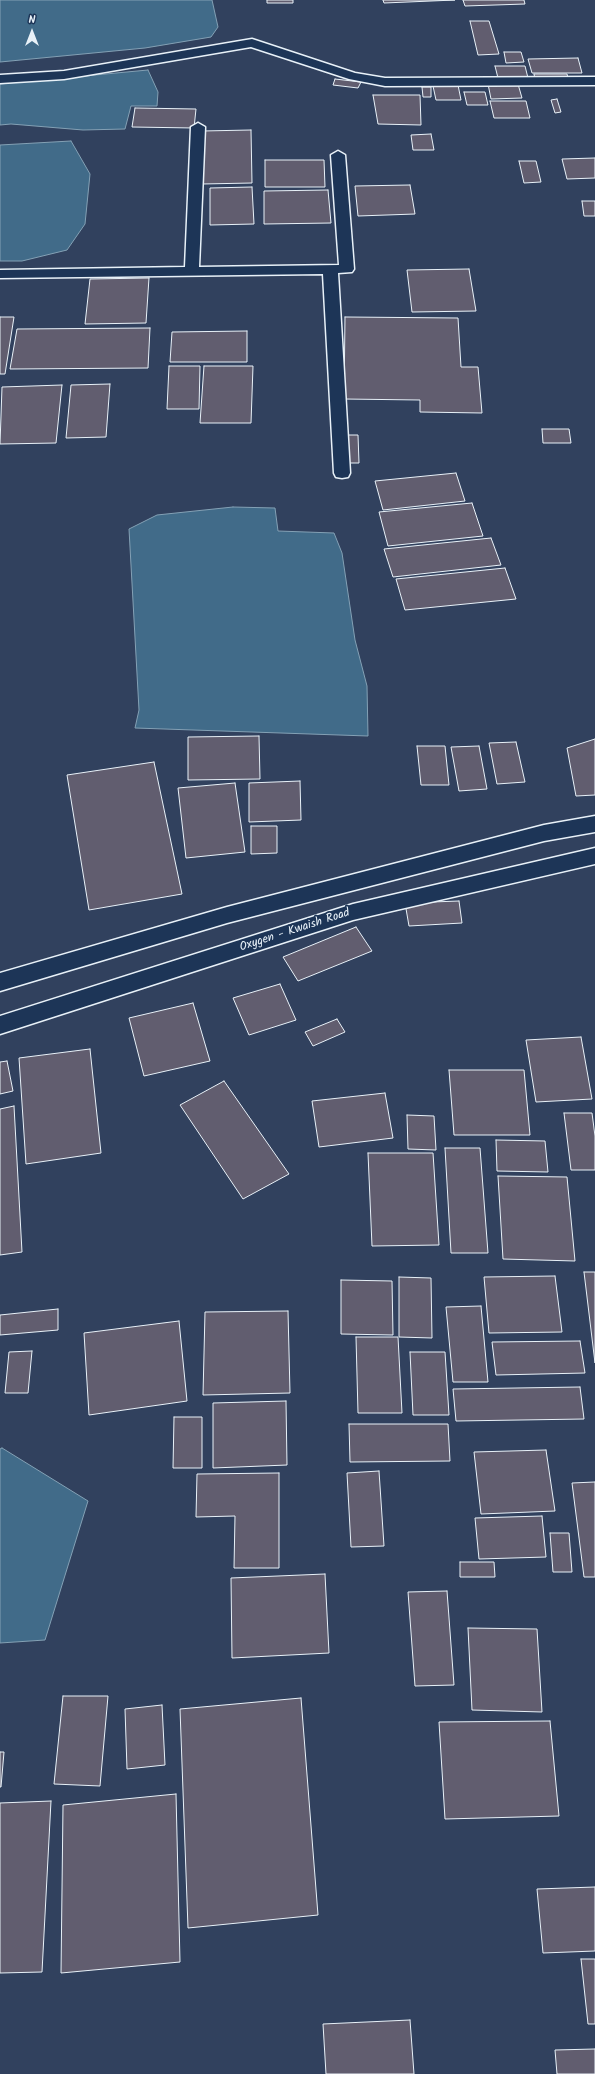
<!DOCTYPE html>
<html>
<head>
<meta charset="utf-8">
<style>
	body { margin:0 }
	#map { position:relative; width:595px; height:2074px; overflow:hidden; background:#31415e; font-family:Kalam,sans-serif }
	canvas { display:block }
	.north { position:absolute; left:12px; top:12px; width:40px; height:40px; -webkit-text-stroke:3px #1d3557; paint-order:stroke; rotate:0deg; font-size:11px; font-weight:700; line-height:16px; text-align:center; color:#e8f1f8 }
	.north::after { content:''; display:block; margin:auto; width:14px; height:18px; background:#e8f1f8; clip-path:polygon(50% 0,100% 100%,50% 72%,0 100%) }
</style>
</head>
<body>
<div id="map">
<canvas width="595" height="2074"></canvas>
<div class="north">N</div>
</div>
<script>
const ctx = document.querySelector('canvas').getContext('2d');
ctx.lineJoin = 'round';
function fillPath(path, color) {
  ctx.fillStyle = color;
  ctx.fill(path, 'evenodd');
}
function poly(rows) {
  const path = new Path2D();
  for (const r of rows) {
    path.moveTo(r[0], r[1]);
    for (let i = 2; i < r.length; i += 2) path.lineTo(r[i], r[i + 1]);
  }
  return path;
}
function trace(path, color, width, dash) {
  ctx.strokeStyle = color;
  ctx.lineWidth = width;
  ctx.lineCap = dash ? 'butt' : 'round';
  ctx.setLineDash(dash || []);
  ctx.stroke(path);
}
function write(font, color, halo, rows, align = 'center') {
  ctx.font = font + ' Kalam,sans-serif';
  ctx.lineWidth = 3.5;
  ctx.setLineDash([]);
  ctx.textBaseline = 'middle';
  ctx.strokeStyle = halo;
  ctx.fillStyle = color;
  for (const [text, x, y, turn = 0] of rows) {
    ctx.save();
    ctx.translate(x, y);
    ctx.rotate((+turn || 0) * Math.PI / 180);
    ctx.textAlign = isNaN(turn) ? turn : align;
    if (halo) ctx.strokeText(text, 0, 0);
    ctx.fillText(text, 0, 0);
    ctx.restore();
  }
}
const water = poly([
	[0,0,212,0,218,27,211,37,145,48,0,62,0,0],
	[148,70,158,92,157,106,131,106,125,129,83,130,11,124,0,125,0,84,148,70],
	[71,141,90,174,85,224,67,250,22,261,0,261,0,145,71,141],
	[233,507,275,508,278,531,334,533,342,553,355,640,367,686,368,736,135,728,139,710,129,529,157,515,233,507],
	[2,1448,88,1501,45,1640,0,1643,0,1449,2,1448]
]);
const building = poly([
	[267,0,293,0,293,3,267,3,267,0],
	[383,0,455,0,384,3,383,0],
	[463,0,524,0,525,4,465,6,463,0],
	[470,21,489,21,499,54,478,55,470,21],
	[504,52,521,52,524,62,506,63,504,52],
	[578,58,582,73,532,73,528,59,578,58],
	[495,66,525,66,528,78,498,78,495,66],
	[534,74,567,74,568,78,535,79,534,74],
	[335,79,361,82,358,88,333,85,335,79],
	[488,84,518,84,522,98,491,99,488,84],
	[458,85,461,100,436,100,433,86,458,85],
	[422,87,431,87,431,97,423,97,422,87],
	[464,92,485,92,488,105,467,105,464,92],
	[373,95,420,95,421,125,378,124,373,95],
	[557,99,561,112,555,113,551,100,557,99],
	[490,101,526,101,530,118,494,118,490,101],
	[135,108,196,109,194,128,132,127,135,108],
	[251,130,252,183,202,184,202,131,251,130],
	[431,134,434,150,413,150,411,135,431,134],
	[595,158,595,178,567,179,562,159,595,158],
	[265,160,324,160,325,187,265,187,265,160],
	[519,161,536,161,541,182,524,183,519,161],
	[410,185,415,214,358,216,355,186,410,185],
	[252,187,254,224,210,225,210,188,252,187],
	[328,190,331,223,264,224,264,191,328,190],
	[582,201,595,201,595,216,584,216,582,201],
	[469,269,476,311,412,312,407,270,469,269],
	[149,278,146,323,85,324,90,279,149,278],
	[0,317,14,317,5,374,0,374,0,317],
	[345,317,458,318,461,367,478,367,482,413,420,412,420,400,344,399,345,317],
	[150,328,148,368,10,369,17,329,150,328],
	[247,331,247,362,170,362,172,332,247,331],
	[169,366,200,366,199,409,167,409,169,366],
	[204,366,253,366,251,423,200,423,204,366],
	[110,384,106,437,66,438,71,385,110,384],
	[62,385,56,443,0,444,2,387,62,385],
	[542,429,569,429,571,443,543,443,542,429],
	[345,435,358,435,359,463,346,463,345,435],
	[456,473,465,501,383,510,375,481,456,473],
	[472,503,483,536,388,546,379,512,472,503],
	[491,538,501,565,393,577,384,549,491,538],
	[505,568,516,599,405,610,396,579,505,568],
	[259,736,260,779,188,780,188,737,259,736],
	[595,739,595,795,576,796,567,748,595,739],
	[516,742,525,782,497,784,489,743,516,742],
	[417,746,445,746,449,785,421,785,417,746],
	[479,746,487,789,459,791,451,747,479,746],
	[154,762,182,894,89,910,67,775,154,762],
	[300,781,301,820,249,822,249,783,300,781],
	[235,783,245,852,186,858,178,788,235,783],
	[251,826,277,826,277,853,251,854,251,826],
	[459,901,462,923,409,926,405,903,459,901],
	[356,927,372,951,298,981,283,957,356,927],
	[280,984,296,1020,249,1035,233,998,280,984],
	[193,1003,210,1061,144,1076,129,1018,193,1003],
	[337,1019,345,1032,313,1046,305,1032,337,1019],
	[581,1037,592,1099,536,1102,526,1040,581,1037],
	[90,1049,101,1153,26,1164,19,1058,90,1049],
	[7,1061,13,1091,0,1094,0,1062,7,1061],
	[449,1070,524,1070,530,1135,454,1135,449,1070],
	[224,1081,289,1174,243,1199,180,1105,224,1081],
	[385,1093,393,1138,319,1147,312,1101,385,1093],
	[14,1106,22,1252,0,1255,0,1109,14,1106],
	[564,1113,592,1113,595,1136,595,1170,571,1170,564,1113],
	[407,1115,434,1116,436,1150,408,1149,407,1115],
	[496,1140,545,1141,548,1172,497,1171,496,1140],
	[445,1148,480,1148,488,1253,451,1253,445,1148],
	[368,1153,433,1153,439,1245,372,1246,368,1153],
	[498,1176,567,1177,575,1261,503,1259,498,1176],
	[584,1272,595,1272,595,1363,584,1272],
	[555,1276,562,1332,489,1333,484,1277,555,1276],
	[399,1277,431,1278,432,1338,399,1337,399,1277],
	[341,1280,392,1281,393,1335,341,1334,341,1280],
	[481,1306,488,1382,453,1382,446,1307,481,1306],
	[58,1309,58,1330,0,1335,0,1315,58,1309],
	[288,1311,290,1393,203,1395,205,1312,288,1311],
	[179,1321,187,1401,89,1415,84,1333,179,1321],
	[356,1337,398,1337,402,1413,358,1413,356,1337],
	[580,1341,585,1373,496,1375,492,1342,580,1341],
	[32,1351,28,1393,5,1393,9,1352,32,1351],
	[410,1352,445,1352,449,1415,413,1415,410,1352],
	[580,1387,584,1419,456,1421,453,1389,580,1387],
	[286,1401,287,1465,213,1468,213,1403,286,1401],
	[174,1417,202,1417,202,1468,173,1468,174,1417],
	[349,1424,448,1424,450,1461,350,1462,349,1424],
	[546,1450,555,1511,481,1514,474,1452,546,1450],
	[379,1471,384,1546,351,1547,347,1473,379,1471],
	[279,1473,279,1568,234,1568,235,1516,196,1517,197,1474,279,1473],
	[595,1482,595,1577,584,1577,572,1483,595,1482],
	[542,1516,546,1557,479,1559,475,1518,542,1516],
	[550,1533,569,1533,572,1572,553,1572,550,1533],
	[460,1562,494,1562,495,1577,460,1577,460,1562],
	[325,1574,329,1653,232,1658,231,1578,325,1574],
	[447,1591,454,1685,415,1686,408,1592,447,1591],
	[468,1628,537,1629,542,1712,472,1710,468,1628],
	[63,1696,108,1696,100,1786,54,1784,63,1696],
	[301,1698,318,1915,188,1928,180,1709,301,1698],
	[162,1705,165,1765,127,1769,125,1709,162,1705],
	[550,1721,559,1816,445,1819,439,1722,550,1721],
	[0,1752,4,1752,1,1787,0,1787,0,1752],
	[176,1794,180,1962,61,1973,63,1805,176,1794],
	[51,1801,42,1972,0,1973,0,1803,51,1801],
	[595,1887,595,1951,543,1953,537,1889,595,1887],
	[581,1959,595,1959,595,2024,588,2024,581,1959],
	[410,2020,414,2074,326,2074,323,2024,410,2020],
	[595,2049,595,2074,557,2074,555,2050,595,2049]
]);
const street = poly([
	[252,39,355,73,385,78,595,77,595,85,385,86,349,79,251,47,64,79,0,83,0,75,64,71,252,39],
	[198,123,205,127,199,267,339,265,331,155,338,151,345,155,354,269,352,272,338,273,350,473,348,477,342,478,336,477,334,473,323,274,0,278,0,270,185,267,191,127,198,123]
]);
const secondary = poly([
	[595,816,595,832,544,841,227,923,0,991,0,973,227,907,544,825,595,816],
	[595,848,595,864,353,920,0,1034,0,1016,353,904,595,848]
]);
const streetNames = [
	["Oxygen - Kwaish Road",295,931,-18]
];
fillPath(water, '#416b89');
trace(water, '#84a1b5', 1);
fillPath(building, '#615d6f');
trace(building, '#e8f1f8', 1);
trace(street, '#e8f1f8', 3);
trace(secondary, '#e8f1f8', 3);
fillPath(street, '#1d3557');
fillPath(secondary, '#1d3557');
write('12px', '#e8f1f8', '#1d3557', streetNames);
</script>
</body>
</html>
